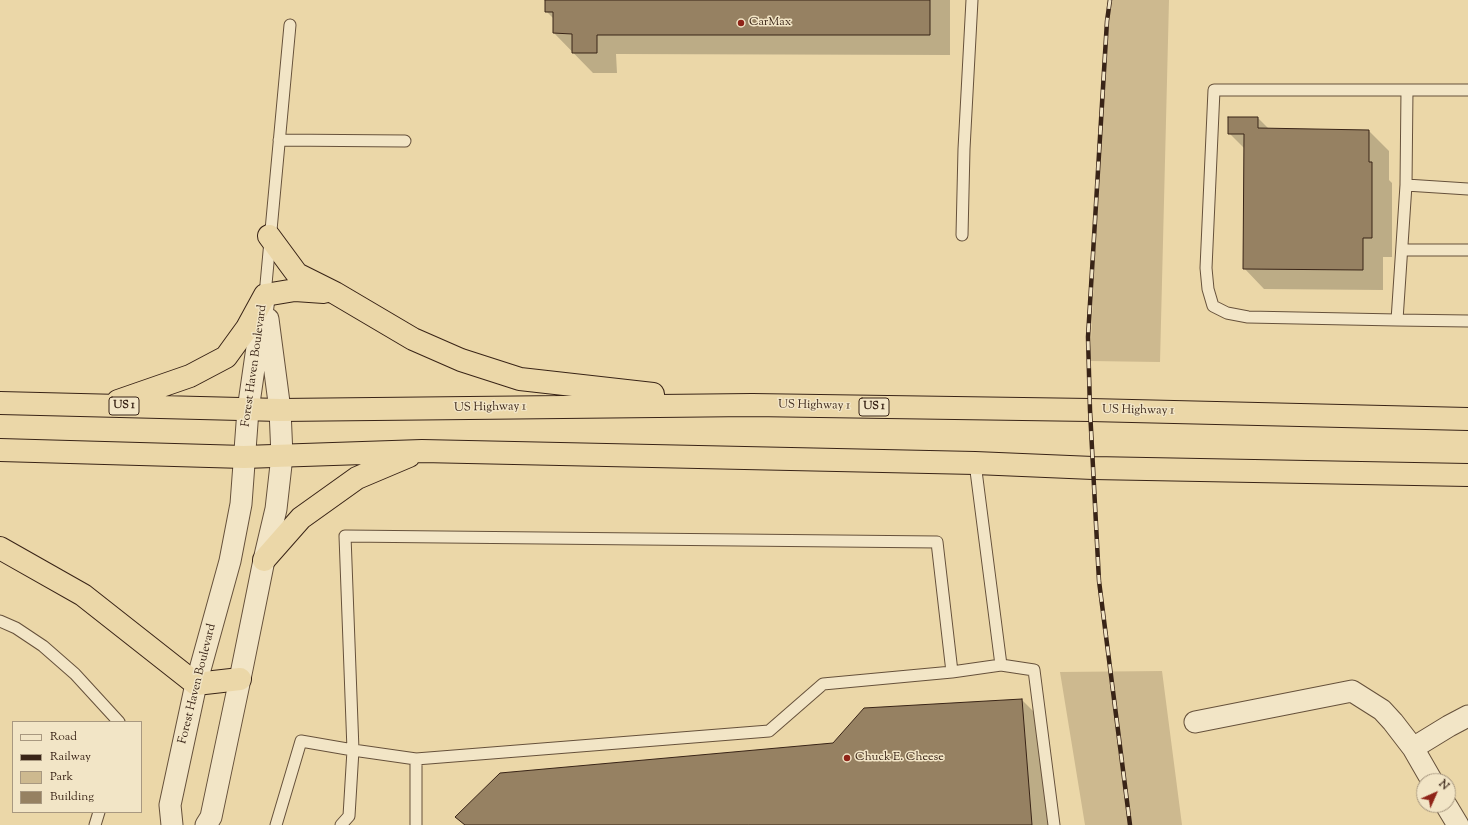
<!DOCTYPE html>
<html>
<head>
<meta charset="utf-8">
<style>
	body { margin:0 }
	#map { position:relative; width:1468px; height:825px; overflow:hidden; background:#ebd7a8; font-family:"Sorts Mill Goudy",serif }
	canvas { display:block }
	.legend { position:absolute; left:12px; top:721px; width:130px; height:92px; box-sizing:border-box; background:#f2e5c6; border:1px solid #a89880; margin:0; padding:5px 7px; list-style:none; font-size:12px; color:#392417 }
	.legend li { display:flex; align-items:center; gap:8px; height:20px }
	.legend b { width:20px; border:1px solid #a89880 }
	.north { position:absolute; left:1416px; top:773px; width:40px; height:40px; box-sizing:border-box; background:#f2e5c6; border:1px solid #a89880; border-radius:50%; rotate:45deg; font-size:11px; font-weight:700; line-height:16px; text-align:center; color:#392417 }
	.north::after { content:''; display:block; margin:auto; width:14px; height:18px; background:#8f2418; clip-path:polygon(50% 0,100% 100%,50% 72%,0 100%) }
</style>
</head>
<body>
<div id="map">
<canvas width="1468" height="825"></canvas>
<ul class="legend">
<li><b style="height:5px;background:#f2e5c6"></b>Road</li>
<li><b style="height:5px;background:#392417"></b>Railway</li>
<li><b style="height:11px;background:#cdb98f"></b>Park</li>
<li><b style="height:11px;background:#968162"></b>Building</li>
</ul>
<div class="north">N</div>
</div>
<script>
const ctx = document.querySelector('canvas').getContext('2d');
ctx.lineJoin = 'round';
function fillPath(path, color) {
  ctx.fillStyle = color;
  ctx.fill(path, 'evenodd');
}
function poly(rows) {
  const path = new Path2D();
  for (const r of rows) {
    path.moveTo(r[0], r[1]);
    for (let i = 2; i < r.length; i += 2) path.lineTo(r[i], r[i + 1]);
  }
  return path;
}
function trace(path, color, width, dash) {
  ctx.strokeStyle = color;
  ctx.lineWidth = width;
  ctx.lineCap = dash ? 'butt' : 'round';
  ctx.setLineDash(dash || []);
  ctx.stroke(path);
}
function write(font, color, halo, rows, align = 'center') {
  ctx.font = font + ' "Sorts Mill Goudy",serif';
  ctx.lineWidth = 3;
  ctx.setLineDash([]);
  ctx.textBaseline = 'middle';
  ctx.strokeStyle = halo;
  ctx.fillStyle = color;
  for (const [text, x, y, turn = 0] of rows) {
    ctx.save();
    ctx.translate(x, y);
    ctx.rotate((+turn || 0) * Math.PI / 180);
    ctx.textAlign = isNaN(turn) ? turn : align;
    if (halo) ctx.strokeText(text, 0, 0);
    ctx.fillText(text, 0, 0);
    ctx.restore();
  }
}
const green = poly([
	[1107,0,1169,0,1160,362,1090,361],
	[1162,671,1182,825,1085,825,1060,672]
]);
const shadow = poly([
	[546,0,950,0,950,55,616,54,617,73,593,73,554,33,554,19,546,11],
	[1258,118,1269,129,1369,131,1389,151,1389,180,1392,183,1392,257,1383,257,1383,290,1264,289,1244,268,1245,149,1229,133],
	[1022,700,1042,720,1050,825,464,825,456,817,834,744]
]);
const building = poly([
	[545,0,930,0,930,35,597,35,597,53,572,53,572,34,553,33,553,12,545,12,545,0],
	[1228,117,1258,117,1258,128,1369,130,1369,162,1372,162,1372,238,1363,238,1363,270,1243,269,1244,134,1228,134,1228,117],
	[1022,699,1032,825,465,825,455,817,500,773,833,743,864,708,1022,699]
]);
const lane = poly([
	[1407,90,1406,185,1397,320,1248,317,1227,313,1213,306,1208,289,1206,268,1214,90,1468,90],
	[279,140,405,141],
	[1406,185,1468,189],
	[962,235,964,149,972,0],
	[1402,250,1468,250],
	[265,295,290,25],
	[1397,320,1468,321],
	[0,621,16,628,43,646,75,674,119,722],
	[1001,665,1034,670,1054,825],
	[416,759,769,731,823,684,952,672],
	[95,825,99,812],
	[276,825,301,741,353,750,349,816,341,825],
	[416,825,416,759,353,750,345,536,937,542,952,672,1001,665,975,463]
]);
const street = poly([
	[1195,722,1352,691,1382,710,1393,722,1413,748,1432,781],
	[1413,748,1449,726,1468,716],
	[1446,805,1458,825],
	[172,825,170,805,196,684,230,561,241,504,248,410,264,299],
	[206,825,211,817,240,679,264,560,276,509,282,456,280,410,268,319]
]);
const highway = poly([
	[269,236,297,274,335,293,413,339,461,360,520,379,653,394],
	[118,401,190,376,226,357,247,328,265,295,295,290,324,292],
	[0,403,280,410,752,405,1090,410,1468,419],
	[0,450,244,457,422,451,975,463,1093,468,1468,475],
	[0,548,83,595,196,684,240,679],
	[264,560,301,518,357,478,409,456]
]);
const rail = poly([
	[1110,0,1107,21,1088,337,1090,410,1099,581,1130,825]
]);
const markers = [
	[741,23,4,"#8f2418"],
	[847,758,4,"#8f2418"]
];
const shields = [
	[124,406,30],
	[874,407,30]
];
const shieldNames = [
	["US 1",124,406],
	["US 1",874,407]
];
const poiNames = [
	["CarMax",749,23],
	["Chuck E. Cheese",855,758]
];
const streetNames = [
	["Forest Haven Boulevard",255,366,-82],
	["US Highway 1",814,406,1],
	["US Highway 1",490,408,-1],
	["US Highway 1",1138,411,1],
	["Forest Haven Boulevard",198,684,-76]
];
fillPath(green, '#cdb98f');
fillPath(shadow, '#0003');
fillPath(building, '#968162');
trace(building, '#392417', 1);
trace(lane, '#66513b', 13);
trace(street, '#66513b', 23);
trace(highway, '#392417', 24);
trace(lane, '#f2e5c6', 11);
trace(street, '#f2e5c6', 21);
trace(highway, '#ebd7a8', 22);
trace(rail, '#392417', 4.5);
trace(rail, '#f2e5c6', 3, [9]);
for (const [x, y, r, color] of markers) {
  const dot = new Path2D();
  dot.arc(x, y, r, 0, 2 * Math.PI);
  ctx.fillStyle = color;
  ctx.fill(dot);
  trace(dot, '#f2e5c6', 1.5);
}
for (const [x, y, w] of shields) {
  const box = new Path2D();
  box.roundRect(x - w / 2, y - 9, w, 18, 3);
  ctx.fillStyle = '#f2e5c6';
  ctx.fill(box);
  trace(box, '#392417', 1);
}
write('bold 11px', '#392417', null, shieldNames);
write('12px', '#392417', '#f2e5c6', poiNames, 'left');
write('12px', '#392417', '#f2e5c6', streetNames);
</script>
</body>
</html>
